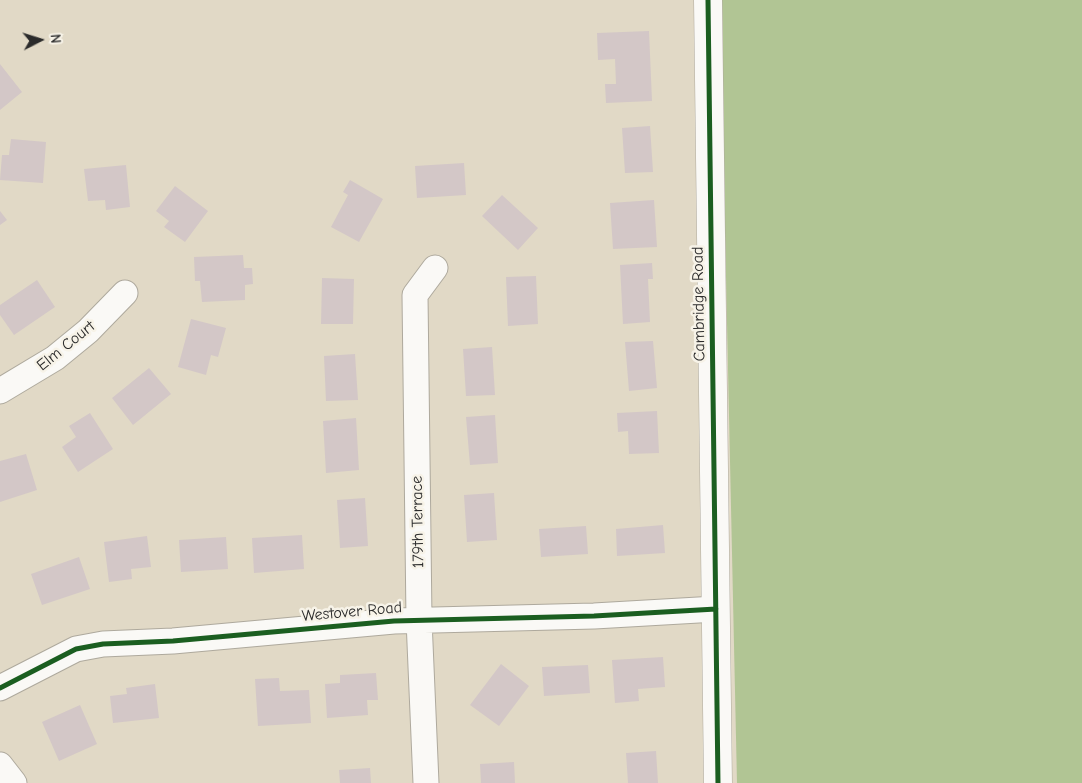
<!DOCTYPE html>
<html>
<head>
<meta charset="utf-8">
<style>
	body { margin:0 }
	#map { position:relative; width:1082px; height:783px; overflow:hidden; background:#e1d9c6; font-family:"Comic Neue",sans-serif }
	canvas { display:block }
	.north { position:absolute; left:15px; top:15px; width:50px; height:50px; -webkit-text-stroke:4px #f7f3e8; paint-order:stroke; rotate:85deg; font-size:14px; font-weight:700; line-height:20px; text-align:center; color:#2b2b2b }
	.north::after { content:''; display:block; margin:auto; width:18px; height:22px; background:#2b2b2b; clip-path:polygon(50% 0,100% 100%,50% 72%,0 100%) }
</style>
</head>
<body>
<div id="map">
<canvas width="1082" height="783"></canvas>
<div class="north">N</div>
</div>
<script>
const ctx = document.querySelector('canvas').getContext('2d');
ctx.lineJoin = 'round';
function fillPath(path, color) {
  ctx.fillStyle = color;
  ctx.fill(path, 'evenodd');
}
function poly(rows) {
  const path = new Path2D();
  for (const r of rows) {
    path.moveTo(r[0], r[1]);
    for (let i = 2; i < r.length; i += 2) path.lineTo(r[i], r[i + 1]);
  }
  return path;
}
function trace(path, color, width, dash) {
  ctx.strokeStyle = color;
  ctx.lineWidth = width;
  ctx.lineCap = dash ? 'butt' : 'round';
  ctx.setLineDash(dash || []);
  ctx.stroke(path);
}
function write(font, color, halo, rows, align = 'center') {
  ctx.font = font + ' "Comic Neue",sans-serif';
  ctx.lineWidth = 5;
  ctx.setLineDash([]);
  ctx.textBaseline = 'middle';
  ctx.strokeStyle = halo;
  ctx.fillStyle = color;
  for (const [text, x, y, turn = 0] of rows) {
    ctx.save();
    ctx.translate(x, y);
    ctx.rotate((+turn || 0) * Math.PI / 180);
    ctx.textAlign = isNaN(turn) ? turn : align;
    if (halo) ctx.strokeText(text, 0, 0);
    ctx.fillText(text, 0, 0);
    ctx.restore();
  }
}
const forest = poly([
	[720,0,1082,0,1082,783,737,783]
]);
const building = poly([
	[649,31,652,101,606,103,605,84,616,84,615,59,598,60,597,33],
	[0,64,22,92,0,110],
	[650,126,653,172,625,173,622,128],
	[11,139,46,142,43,183,0,180,2,155,9,155],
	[464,163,466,195,417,198,415,166],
	[126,165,130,207,106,210,105,200,88,201,84,169],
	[350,180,383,199,359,242,331,227,348,195,343,192],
	[175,186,208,211,185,242,164,227,169,221,156,211],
	[502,195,538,228,518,250,482,216],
	[654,200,657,247,613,249,610,203],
	[0,211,7,220,0,225],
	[243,255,244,268,252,268,253,284,245,285,245,300,202,302,200,281,195,281,194,257],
	[652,263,653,279,648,279,650,322,623,324,620,265],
	[536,276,538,324,508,326,506,277],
	[322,278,354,279,353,324,321,324],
	[37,280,55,307,14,335,0,315,0,305],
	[191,319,226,328,218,357,211,355,206,375,178,367],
	[653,341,657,388,629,391,625,342],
	[492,347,495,395,466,396,463,349],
	[355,354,358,400,326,401,324,356],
	[149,368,171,394,133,425,112,398],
	[657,411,659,453,629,454,628,431,618,432,617,413],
	[90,413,113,449,78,472,62,447,76,437,69,426],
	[495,415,498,463,470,465,466,417],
	[356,418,359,470,326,473,323,421],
	[26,454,37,490,0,502,0,461],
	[494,493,497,540,467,542,464,495],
	[365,498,368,546,340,548,337,500],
	[663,525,665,553,617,556,616,529],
	[586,526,588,554,541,557,539,529],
	[302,535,304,569,254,573,252,538],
	[147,536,151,567,131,569,132,579,109,582,104,542],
	[226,537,228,569,181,572,179,540],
	[79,557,90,589,42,605,31,574],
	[663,657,665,687,638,689,639,701,615,703,612,660],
	[501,664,529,686,499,726,470,705],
	[588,665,590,693,544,696,542,667],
	[376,673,378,700,367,700,368,715,327,718,325,684,340,683,340,675],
	[279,678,280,691,309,690,311,723,258,726,255,679],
	[155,684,159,718,113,723,110,696,127,694,126,688],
	[80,705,97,744,59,761,42,722],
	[656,751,658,783,628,783,626,753],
	[514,762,515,783,481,783,480,764],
	[370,768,371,783,340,783,339,770]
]);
const street = poly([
	[0,391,55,358,88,331,125,293],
	[0,688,76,649,103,644,173,641,394,621,594,616,716,609],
	[0,765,14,783],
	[426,783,419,620,415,295,435,268]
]);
const secondary = poly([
	[708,0,718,783]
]);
const cycleway = poly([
	[708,0,718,783],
	[0,688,76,649,103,644,173,641,394,621,594,616,716,609]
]);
const streetNames = [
	["Cambridge Road",699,304,-91],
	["Elm Court",66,346,-39],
	["179th Terrace",418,522,-91],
	["Westover Road",352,612,-5]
];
fillPath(forest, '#b1c594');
fillPath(building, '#d3c7c7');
trace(street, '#aea99d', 27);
trace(secondary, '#aea99d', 29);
trace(street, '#faf9f6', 25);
trace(secondary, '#faf9f6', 28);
trace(cycleway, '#1b5e20', 5);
write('16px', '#2b2b2b', '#f7f3e8', streetNames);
</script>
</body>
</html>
